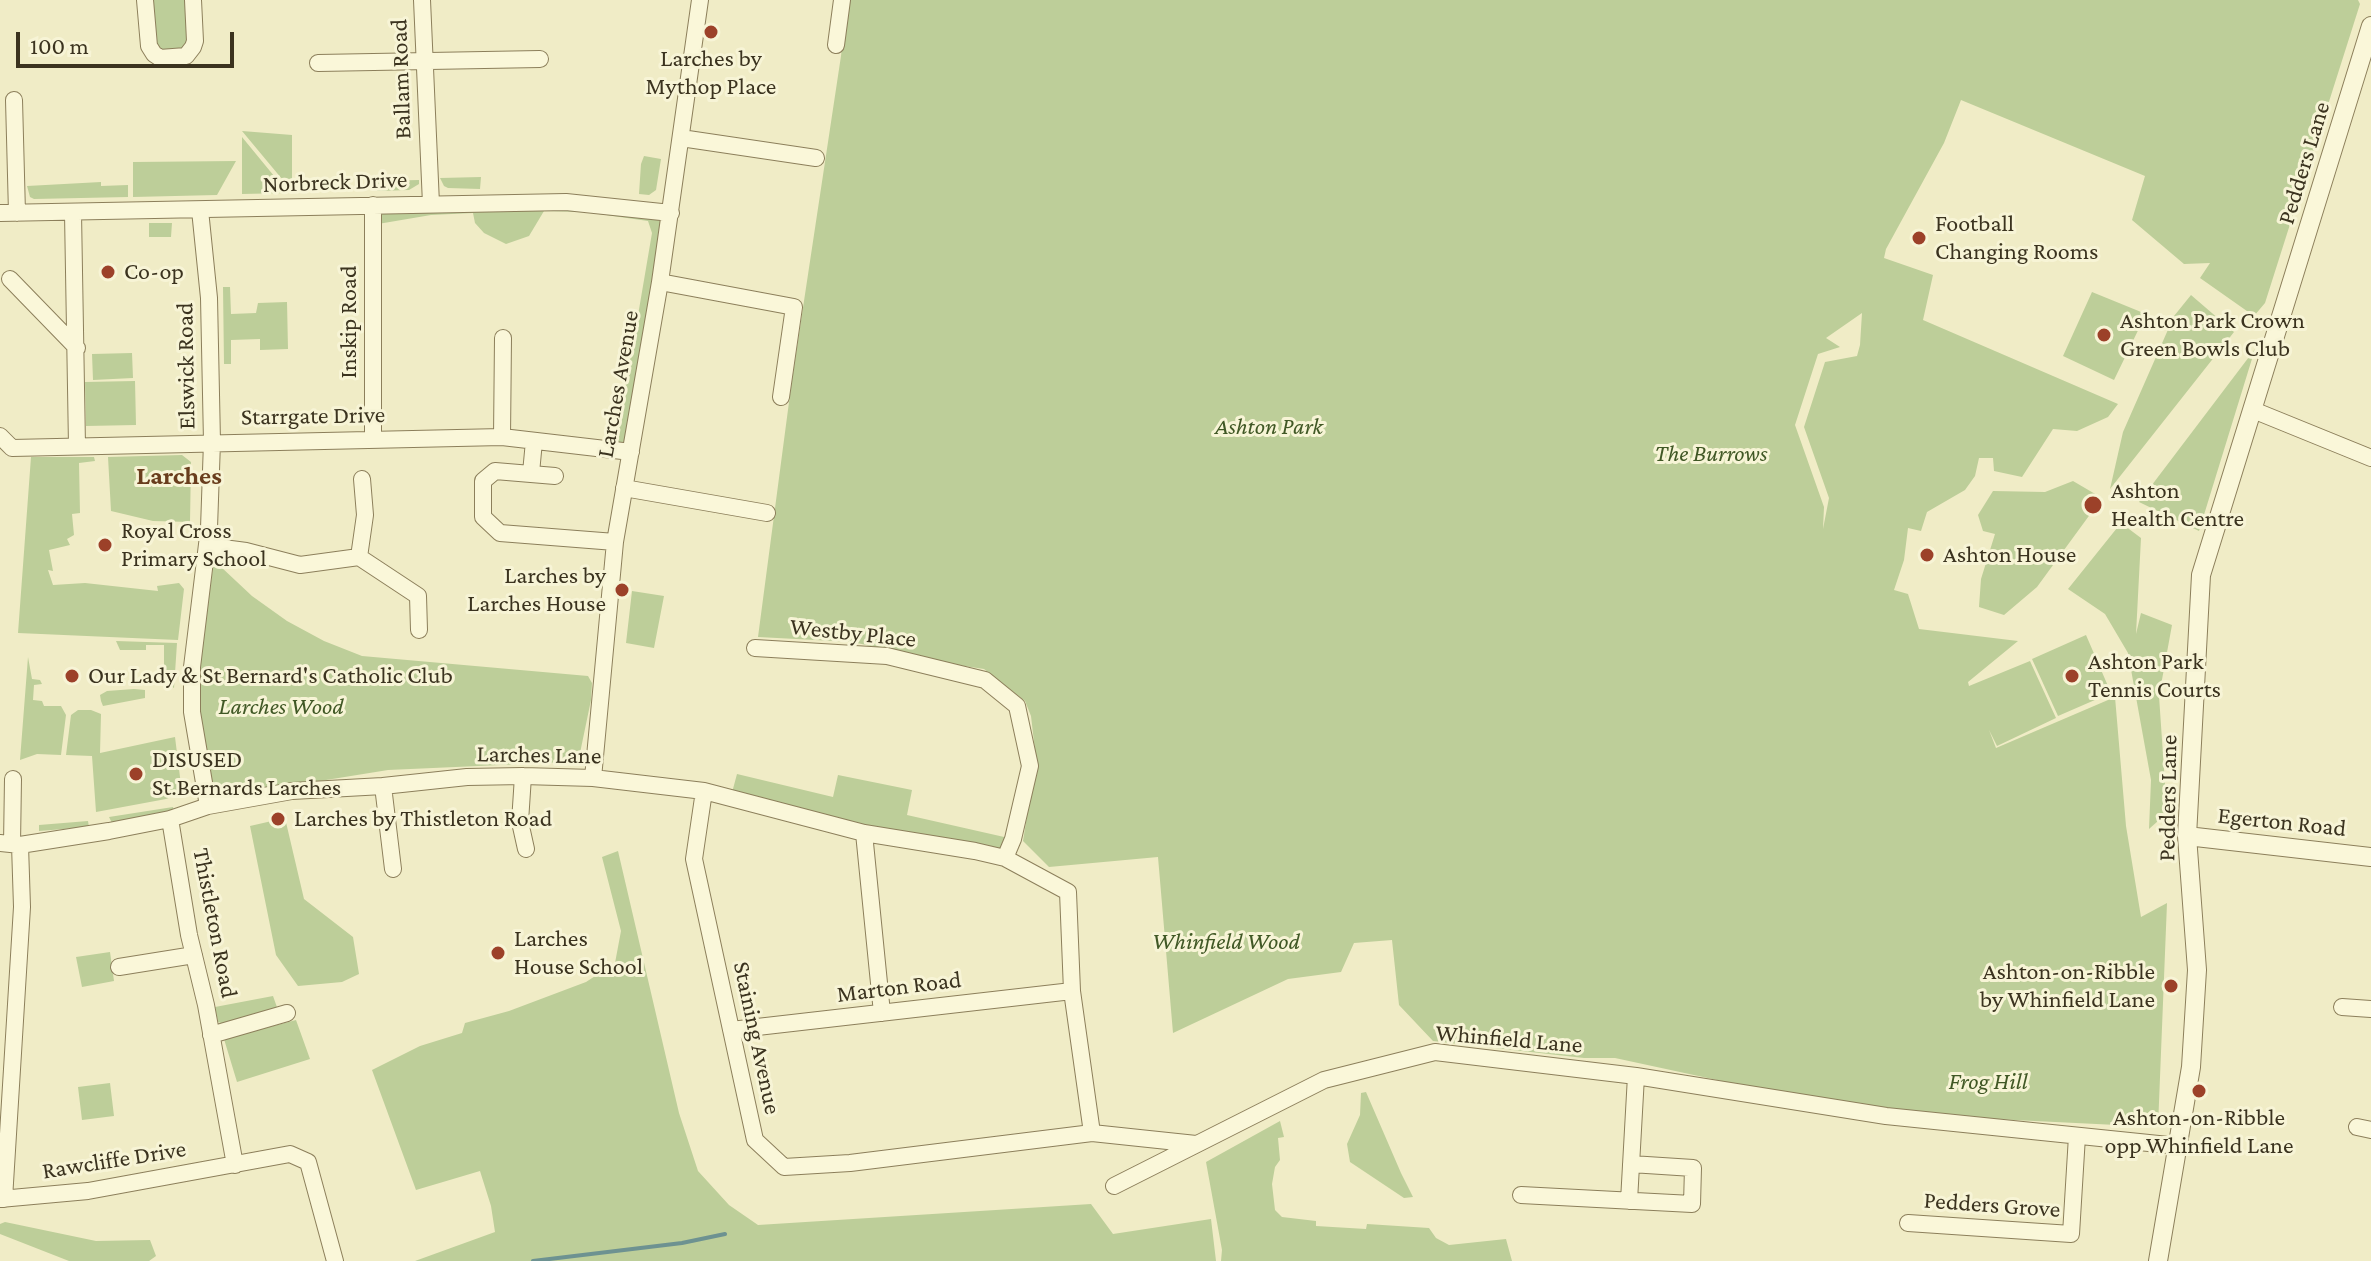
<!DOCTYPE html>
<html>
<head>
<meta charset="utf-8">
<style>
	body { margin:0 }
	#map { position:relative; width:2371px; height:1261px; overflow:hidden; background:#f0ecc6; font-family:"Crimson Pro",serif }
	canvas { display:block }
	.scale { position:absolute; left:16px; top:32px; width:218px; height:36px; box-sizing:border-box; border:4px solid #3b331f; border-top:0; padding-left:10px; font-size:24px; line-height:28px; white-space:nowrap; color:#3b331f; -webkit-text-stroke:6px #f7f4d6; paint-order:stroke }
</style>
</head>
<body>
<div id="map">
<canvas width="2371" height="1261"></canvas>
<div class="scale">100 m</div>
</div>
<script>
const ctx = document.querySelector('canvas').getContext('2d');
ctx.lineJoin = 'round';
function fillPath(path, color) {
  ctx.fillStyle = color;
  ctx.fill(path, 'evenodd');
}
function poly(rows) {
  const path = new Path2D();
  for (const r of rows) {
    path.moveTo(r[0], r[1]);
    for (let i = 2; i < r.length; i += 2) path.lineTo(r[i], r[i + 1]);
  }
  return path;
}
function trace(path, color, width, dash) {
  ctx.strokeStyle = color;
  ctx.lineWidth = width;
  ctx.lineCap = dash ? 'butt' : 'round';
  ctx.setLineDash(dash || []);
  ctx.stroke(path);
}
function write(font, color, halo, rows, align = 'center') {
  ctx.font = font + ' "Crimson Pro",serif';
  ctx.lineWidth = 6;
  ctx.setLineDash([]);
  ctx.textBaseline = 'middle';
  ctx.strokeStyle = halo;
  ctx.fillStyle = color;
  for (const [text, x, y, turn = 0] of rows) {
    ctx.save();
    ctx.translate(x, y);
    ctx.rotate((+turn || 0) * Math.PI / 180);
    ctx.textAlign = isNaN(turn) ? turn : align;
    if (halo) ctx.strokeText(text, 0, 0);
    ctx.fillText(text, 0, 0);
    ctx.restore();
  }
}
const green = poly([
	[151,0,185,0,187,44,181,50,160,53,155,47],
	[847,0,2358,0,2360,4,2265,303,2254,316,2200,278,2210,263,2184,264,2132,220,2145,176,1961,100,1944,143,1886,249,1884,258,1933,275,1923,320,2118,404,2108,417,2077,431,2053,429,2022,477,1994,471,1993,458,1979,458,1975,476,1965,490,1927,512,1921,531,1908,528,1904,560,1894,590,1908,594,1919,629,2018,641,1968,682,1969,686,2030,661,2056,718,1997,746,1989,730,1996,748,2115,697,2126,826,2141,917,2167,903,2158,1127,1870,1113,1615,1058,1584,1058,1433,1041,1399,1005,1392,940,1354,943,1341,972,1288,979,1173,1033,1158,857,1049,867,1023,841,1036,759,1031,716,1025,701,984,669,944,663,853,642,758,637,791,387,841,56],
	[1862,313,1860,345,1857,356,1825,362,1804,427,1829,498,1823,529,1824,507,1795,425,1818,354,1840,347,1826,338],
	[242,131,292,135,292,191],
	[242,137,288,193,242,194],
	[644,156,661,159,656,190,649,195,639,194,641,164],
	[236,161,217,195,133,197,133,162],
	[481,177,480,189,448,188,444,186,440,178],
	[419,180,419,184,409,190,377,191,377,181],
	[101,182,101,186,128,185,128,197,34,199,30,197,27,186],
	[373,205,671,213,631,452,607,450,617,431,636,327,652,233,648,221,585,212,544,211,529,236,506,244,484,233,475,223,473,213,431,215,372,225],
	[149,223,172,223,171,237,149,237],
	[223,287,230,287,231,314,256,313,258,303,287,302,288,349,260,350,260,339,231,340,231,364,224,364],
	[2092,292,2146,314,2114,380,2063,356],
	[2191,295,2234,332,2110,489,2123,432,2174,316],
	[2255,349,2199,531,2139,502],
	[132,353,133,378,93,380,92,354],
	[135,381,136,425,86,426,85,382],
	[182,455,191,462,190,522,153,521,111,511,108,457],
	[31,457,94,457,95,461,79,463,80,513,72,514,74,535,67,539,70,545,49,550,53,571,48,570,53,585,85,583,158,591,157,586,179,583,184,589,178,640,18,633],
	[2073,481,2102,498,2037,587,2004,615,1979,607,1981,579,1995,534,1983,531,1978,515,1993,491,2045,492],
	[2121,523,2141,538,2136,634,2141,613,2172,625,2159,696,2167,813,2149,829,2151,780,2128,653,2105,614,2068,589],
	[220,566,252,596,287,621,324,641,362,656,588,676,592,683,591,700,580,753,568,762,388,770,227,796,215,788,207,776,200,715,200,670,206,619,213,567],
	[632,591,664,596,654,648,626,643],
	[2086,635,2111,693,2058,716,2032,659],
	[116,641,177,643,174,688,164,681,164,645,146,645,146,650,120,650],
	[28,657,32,679,40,680,42,684,34,685,33,700,42,701,44,706,61,706,66,715,61,755,37,754,20,760],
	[134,689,145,690,145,698,103,706,101,701,100,695,107,691],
	[78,710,91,710,101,714,100,753,175,737,182,793,166,799,96,812,92,756,66,755,71,715],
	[737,774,833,797,838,775,912,790,907,815,1013,839,1005,858,730,800],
	[173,807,174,812,112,823,109,817],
	[285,818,304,899,353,937,359,974,342,982,298,986,276,955,250,826],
	[88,821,89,827,39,831,39,825],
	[618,851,679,1113,698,1171,729,1205,758,1225,1091,1204,1113,1234,1211,1219,1216,1261,415,1261,495,1232,491,1206,480,1171,416,1190,372,1070,420,1046,462,1033,465,1023,509,1011,586,982,615,963,621,931,602,857],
	[110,952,114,981,82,987,76,957],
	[273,996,278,1010,224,1024,218,1022,215,1007],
	[296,1020,310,1059,237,1082,224,1039],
	[110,1083,114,1116,82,1120,78,1087],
	[1366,1092,1401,1173,1413,1197,1404,1198,1350,1162,1347,1144,1360,1115,1361,1093],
	[1280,1121,1284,1137,1278,1138,1280,1160,1275,1167,1272,1184,1275,1210,1282,1217,1316,1221,1316,1226,1366,1229,1367,1224,1429,1228,1436,1238,1449,1245,1506,1239,1512,1261,1221,1261,1222,1250,1206,1162],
	[5,1222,96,1241,150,1240,156,1256,149,1261,69,1261,0,1234,0,1224]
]);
const stream = poly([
	[533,1261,682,1243,725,1234]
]);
const minor = poly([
	[145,0,149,46,154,54,160,58,186,56,193,47,195,41,193,0],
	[422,0,431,204],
	[836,45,842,0],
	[318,63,540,59],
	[14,100,17,213],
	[681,138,816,158],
	[373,205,373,439],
	[200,210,209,298,212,442,209,528,192,667,192,712,208,806],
	[0,213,566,202,671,213],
	[73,213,77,446],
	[10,279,77,348],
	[660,282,794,307,781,397],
	[2253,410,2371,458],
	[0,436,12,448,502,437,631,452],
	[502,437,503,338],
	[531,473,534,441],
	[555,476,495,471,483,481,483,517,500,533,615,542],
	[362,479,365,515,359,557,418,596,419,630],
	[624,488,767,513],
	[208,546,246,551,300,565,359,557],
	[755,648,887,656,985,680,1017,706,1030,766,1013,839,1005,858],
	[523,776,520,822,526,849],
	[593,778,615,542,660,282,700,0],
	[383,786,393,869],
	[704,791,694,859,755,1140,784,1167,850,1163,1092,1133],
	[170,819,189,935,206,1005,235,1165],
	[864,833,882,1013],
	[0,843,20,845,109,831,170,819,208,806,292,791,383,786,467,777,523,776,593,778,704,791,864,833,975,851,1005,858,1068,892,1072,991,1092,1133,1196,1144],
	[12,844,13,779],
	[119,967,194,955],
	[2342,1007,2371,1009],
	[731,1030,1072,991],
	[211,1035,287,1013],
	[2357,1127,2371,1130],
	[1114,1186,1324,1080,1435,1052,1636,1076,1886,1116,2178,1146],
	[1521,1195,1692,1204,1693,1168,1631,1164],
	[0,1199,88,1191,290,1154,308,1162,335,1261],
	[4,1199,22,907,20,845],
	[1629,1201,1636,1076],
	[1908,1223,2071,1234,2077,1136]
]);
const tertiary = poly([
	[2187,836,2371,857],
	[2158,1261,2191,1067,2197,970,2187,836,2201,575,2371,26]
]);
const markers = [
	[711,32,8,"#9c4129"],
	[1919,238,8,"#9c4129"],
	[108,272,8,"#9c4129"],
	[2104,335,8,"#9c4129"],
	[2093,505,10,"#9c4129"],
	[105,545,8,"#9c4129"],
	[1927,555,8,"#9c4129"],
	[622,590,8,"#9c4129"],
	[72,676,8,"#9c4129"],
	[2072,676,8,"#9c4129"],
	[136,774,8,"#9c4129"],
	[278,819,8,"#9c4129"],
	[498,953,8,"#9c4129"],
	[2171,986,8,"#9c4129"],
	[2199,1091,8,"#9c4129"]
];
const poiNames = [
	["Larches by",711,59,"center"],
	["Mythop Place",711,87,"center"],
	["Football",1935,224],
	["Changing Rooms",1935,252],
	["Co-op",124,272],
	["Ashton Park Crown",2120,321],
	["Green Bowls Club",2120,349],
	["Ashton",2111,491],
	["Health Centre",2111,519],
	["Royal Cross",121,531],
	["Primary School",121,559],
	["Ashton House",1943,555],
	["Larches by",606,576,"right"],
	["Larches House",606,604,"right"],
	["Ashton Park",2088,662],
	["Tennis Courts",2088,690],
	["Our Lady & St Bernard's Catholic Club",88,676],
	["DISUSED",152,760],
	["St.Bernards Larches",152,788],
	["Larches by Thistleton Road",294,819],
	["Larches",514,939],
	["House School",514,967],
	["Ashton-on-Ribble",2155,972,"right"],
	["by Whinfield Lane",2155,1000,"right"],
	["Ashton-on-Ribble",2199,1118,"center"],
	["opp Whinfield Lane",2199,1146,"center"]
];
const streetNames = [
	["Ballam Road",401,79,-92],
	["Pedders Lane",2304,163,-73],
	["Norbreck Drive",335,182,-2],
	["Inskip Road",349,322,-90],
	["Elswick Road",186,366,-91],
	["Larches Avenue",618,384,-80],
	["Starrgate Drive",313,416,-1],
	["Westby Place",853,633,6],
	["Larches Lane",539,755,1],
	["Pedders Lane",2168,798,-89],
	["Egerton Road",2282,822,6],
	["Thistleton Road",215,923,79],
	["Marton Road",899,987,-7],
	["Staining Avenue",757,1038,78],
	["Whinfield Lane",1509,1039,5],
	["Rawcliffe Drive",114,1160,-9],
	["Pedders Grove",1992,1205,4]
];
const parkNames = [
	["Ashton Park",1269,427],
	["The Burrows",1711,454],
	["Larches Wood",281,707],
	["Whinfield Wood",1226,942],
	["Frog Hill",1988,1082]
];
const neighbourhoodNames = [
	["Larches",179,476]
];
fillPath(green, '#bdce99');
trace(stream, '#6d9291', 4);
trace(minor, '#8c7f5b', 18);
trace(tertiary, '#8c7f5b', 20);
trace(minor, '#faf7d9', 16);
trace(tertiary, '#faf7d9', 18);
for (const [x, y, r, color] of markers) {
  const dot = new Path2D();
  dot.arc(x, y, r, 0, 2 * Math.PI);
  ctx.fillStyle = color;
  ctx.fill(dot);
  trace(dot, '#f7f4d6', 3);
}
write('24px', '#3b331f', '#f7f4d6', poiNames, 'left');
write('24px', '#3b331f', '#f7f4d6', streetNames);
write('italic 24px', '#405825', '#f7f4d6', parkNames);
write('bold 26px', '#693d1d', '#f7f4d6', neighbourhoodNames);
</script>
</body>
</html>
